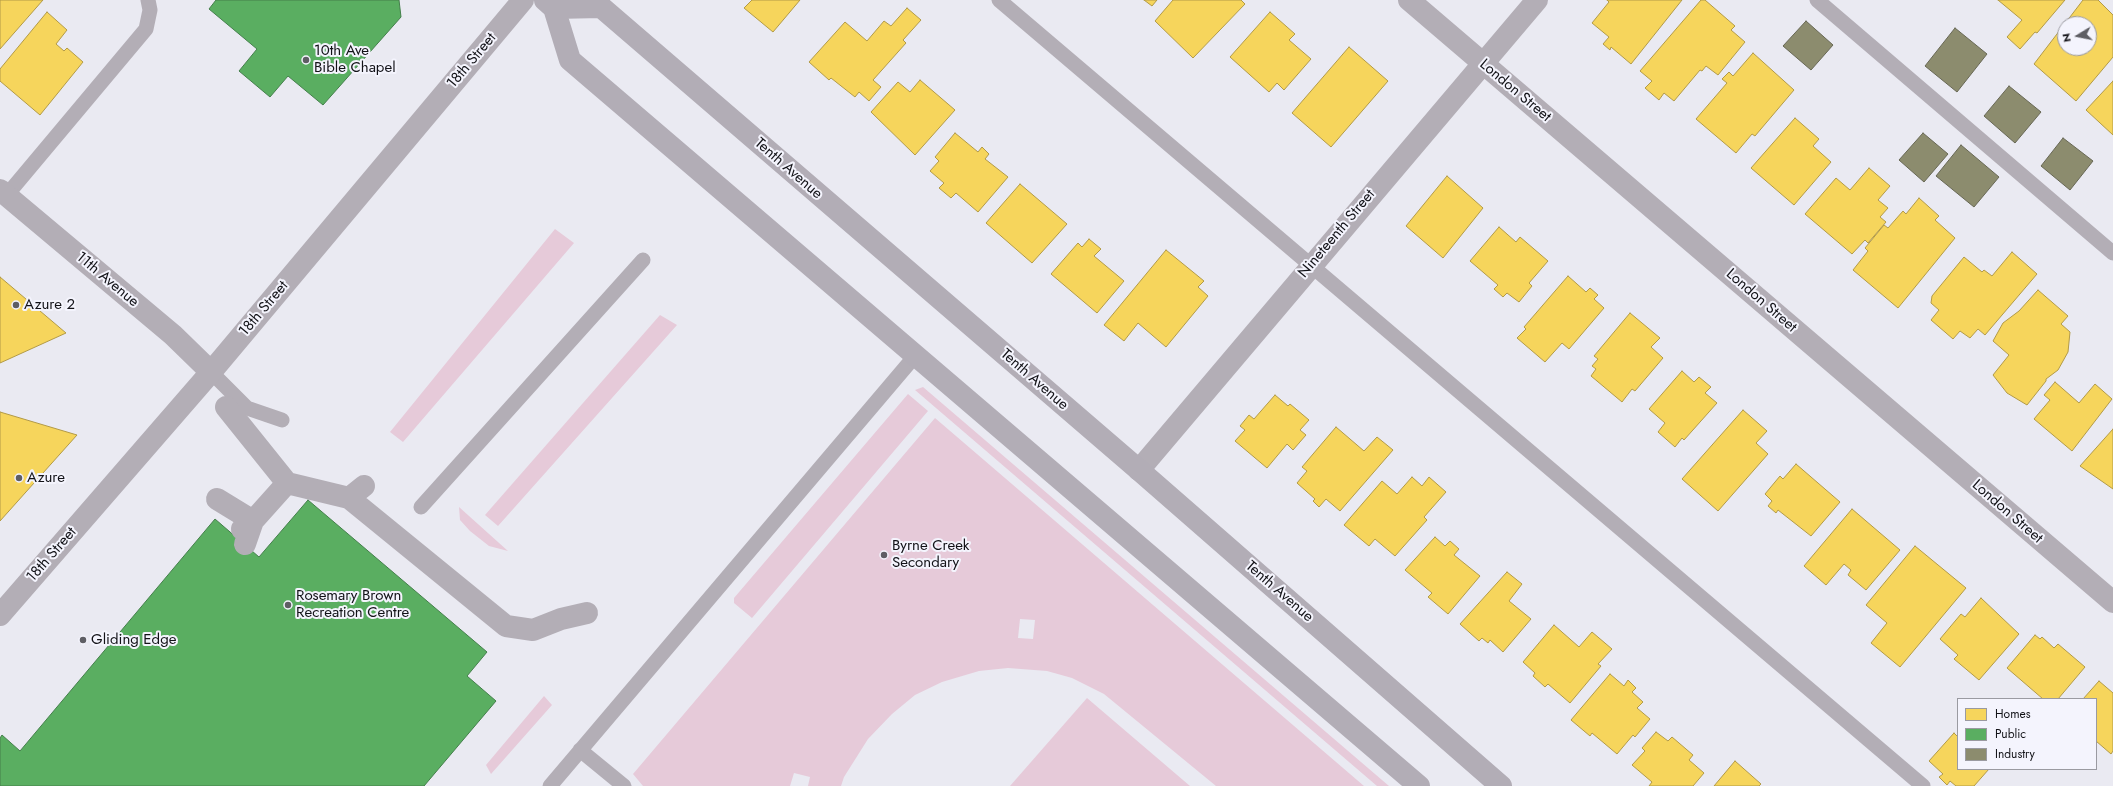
<!DOCTYPE html>
<html>
<head>
<meta charset="utf-8">
<style>
	body { margin:0 }
	#map { position:relative; width:2113px; height:786px; overflow:hidden; background:#eaeaf2; font-family:Jost,sans-serif }
	canvas { display:block }
	.legend { position:absolute; left:1957px; top:698px; width:140px; height:72px; box-sizing:border-box; background:#f4f4fd; border:1px solid #9a9aa1; margin:0; padding:5px 7px; list-style:none; font-size:12px; color:#121217 }
	.legend li { display:flex; align-items:center; gap:8px; height:20px }
	.legend b { width:20px; border:1px solid #9a9aa1 }
	.north { position:absolute; left:2057px; top:16px; width:40px; height:40px; box-sizing:border-box; background:#f4f4fd; border:1px solid #9a9aa1; border-radius:50%; rotate:260deg; font-size:11px; font-weight:700; line-height:16px; text-align:center; color:#121217 }
	.north::after { content:''; display:block; margin:auto; width:14px; height:18px; background:#5e5e64; clip-path:polygon(50% 0,100% 100%,50% 72%,0 100%) }
</style>
</head>
<body>
<div id="map">
<canvas width="2113" height="786"></canvas>
<ul class="legend">
<li><b style="height:11px;background:#f6d55c"></b>Homes</li>
<li><b style="height:11px;background:#5aae61"></b>Public</li>
<li><b style="height:11px;background:#8c8c6e"></b>Industry</li>
</ul>
<div class="north">N</div>
</div>
<script>
const ctx = document.querySelector('canvas').getContext('2d');
ctx.lineJoin = 'round';
function fillPath(path, color) {
  ctx.fillStyle = color;
  ctx.fill(path, 'evenodd');
}
function poly(rows) {
  const path = new Path2D();
  for (const r of rows) {
    path.moveTo(r[0], r[1]);
    for (let i = 2; i < r.length; i += 2) path.lineTo(r[i], r[i + 1]);
  }
  return path;
}
function trace(path, color, width, dash) {
  ctx.strokeStyle = color;
  ctx.lineWidth = width;
  ctx.lineCap = dash ? 'butt' : 'round';
  ctx.setLineDash(dash || []);
  ctx.stroke(path);
}
function write(font, color, halo, rows, align = 'center') {
  ctx.font = font + ' Jost,sans-serif';
  ctx.lineWidth = 4;
  ctx.setLineDash([]);
  ctx.textBaseline = 'middle';
  ctx.strokeStyle = halo;
  ctx.fillStyle = color;
  for (const [text, x, y, turn = 0] of rows) {
    ctx.save();
    ctx.translate(x, y);
    ctx.rotate((+turn || 0) * Math.PI / 180);
    ctx.textAlign = isNaN(turn) ? turn : align;
    if (halo) ctx.strokeText(text, 0, 0);
    ctx.fillText(text, 0, 0);
    ctx.restore();
  }
}
const green = poly([
	[555,229,574,243,403,442,390,432],
	[660,315,677,325,498,526,485,515],
	[923,387,1389,786,1377,786,915,390],
	[908,394,928,411,752,618,734,603,734,598],
	[935,418,1364,786,1216,786,1104,694,1072,678,1047,671,1008,668,979,671,942,682,915,695,892,714,868,739,844,777,841,786,808,786,810,777,794,773,790,786,643,786,633,774],
	[1020,619,1035,620,1033,639,1018,638],
	[459,507,508,551,489,546,470,531,460,520],
	[544,696,552,705,491,774,486,765],
	[1087,698,1190,786,1010,786]
]);
const homes = poly([
	[0,0,43,0,0,49,0,0],
	[752,0,800,0,773,32,744,8,752,0],
	[1144,0,1157,0,1152,6,1144,0],
	[1173,0,1241,0,1245,4,1193,58,1155,21,1173,0],
	[1607,0,1682,0,1631,64,1611,47,1610,50,1603,44,1609,37,1592,23,1609,2,1607,0],
	[1701,0,1705,0,1735,26,1731,30,1745,42,1718,75,1706,66,1702,71,1700,70,1674,101,1664,93,1659,100,1645,88,1652,81,1640,71,1701,0],
	[1998,0,2065,0,2037,33,2035,32,2020,49,2007,37,2022,20,1998,0],
	[2083,0,2098,0,2113,15,2113,57,2076,101,2034,64,2083,0],
	[2065,24,2089,24,2089,48,2065,48,2065,24],
	[907,8,921,20,903,40,906,43,873,80,881,87,869,101,859,92,855,97,831,78,829,80,809,62,845,22,867,41,884,21,891,26,907,8],
	[47,12,67,30,56,44,64,51,67,48,83,62,40,115,0,81,0,69,47,12],
	[1270,12,1295,34,1289,40,1311,59,1284,90,1277,83,1269,92,1230,57,1270,12],
	[1349,47,1388,81,1331,147,1292,113,1349,47],
	[1753,53,1794,90,1755,136,1752,134,1736,153,1696,119,1727,83,1722,79,1729,72,1733,76,1753,53],
	[920,80,955,110,915,155,871,112,898,82,910,92,920,80],
	[2113,81,2113,135,2086,110,2113,81],
	[1795,118,1819,139,1813,146,1831,162,1794,205,1751,168,1795,118],
	[955,133,978,152,982,147,989,154,985,159,1008,177,978,212,956,193,951,198,939,188,944,183,930,171,939,161,935,157,955,133],
	[1869,168,1890,186,1878,200,1888,208,1880,217,1886,222,1868,243,1865,240,1852,254,1805,214,1836,178,1850,190,1869,168],
	[1447,176,1483,208,1443,258,1406,226,1447,176],
	[1020,184,1067,224,1032,263,986,223,1020,184],
	[1919,198,1939,216,1935,220,1955,238,1898,308,1853,270,1868,251,1865,248,1884,225,1888,228,1903,211,1906,214,1919,198],
	[1499,227,1516,242,1520,237,1548,261,1529,283,1532,286,1519,302,1507,293,1503,297,1494,289,1498,285,1470,261,1499,227],
	[1089,239,1101,249,1094,256,1124,281,1097,313,1051,274,1078,243,1082,247,1089,239],
	[1166,250,1204,281,1198,287,1208,296,1166,347,1138,323,1124,341,1104,325,1166,250],
	[2012,252,2037,274,1985,335,1978,329,1970,338,1960,331,1953,339,1931,320,1939,310,1931,303,1932,296,1964,257,1982,272,1984,270,1992,276,2012,252],
	[1568,276,1586,292,1590,288,1598,295,1594,299,1604,308,1569,349,1562,343,1545,362,1517,338,1526,329,1524,327,1568,276],
	[0,277,66,333,0,363,0,277],
	[2038,290,2068,316,2061,324,2070,332,2068,352,2058,370,2046,379,2046,381,2027,405,2007,393,1993,375,2009,355,1993,341,2003,323,2019,311,2038,290],
	[1630,313,1660,338,1651,347,1663,358,1635,391,1632,389,1622,402,1591,376,1596,369,1592,366,1598,359,1594,356,1630,313],
	[1682,371,1694,382,1699,377,1711,387,1705,393,1717,403,1684,440,1682,438,1675,447,1658,432,1665,423,1649,409,1682,371],
	[2055,382,2079,403,2095,384,2112,399,2072,451,2034,419,2050,400,2044,395,2055,382],
	[1275,395,1288,406,1290,404,1309,420,1300,430,1306,435,1293,450,1287,444,1267,468,1235,441,1245,430,1240,426,1249,415,1254,419,1275,395],
	[1743,410,1767,431,1756,443,1768,454,1718,511,1682,479,1743,410],
	[0,412,77,435,0,521,0,412],
	[1336,427,1364,451,1377,437,1393,450,1340,511,1326,499,1319,507,1313,501,1315,499,1297,483,1307,471,1302,467,1336,427],
	[2113,429,2113,489,2080,466,2113,429],
	[1796,464,1840,502,1811,536,1778,510,1776,513,1768,506,1772,501,1765,494,1780,476,1783,479,1796,464],
	[1412,477,1422,486,1429,477,1446,492,1424,517,1427,520,1395,556,1375,539,1369,546,1344,525,1382,481,1397,494,1412,477],
	[1852,509,1900,550,1866,590,1848,575,1851,570,1844,564,1826,585,1804,566,1852,509],
	[1435,537,1445,546,1450,541,1459,549,1454,555,1480,576,1448,614,1428,597,1432,593,1405,570,1435,537],
	[1915,546,1966,588,1900,667,1871,643,1887,623,1866,605,1915,546],
	[1507,572,1522,584,1509,601,1531,619,1503,652,1490,640,1488,643,1482,638,1479,641,1460,624,1507,572],
	[1981,598,2019,634,1979,680,1954,659,1958,655,1940,639,1961,614,1965,617,1981,598],
	[1554,625,1579,647,1592,632,1612,649,1598,664,1601,666,1570,703,1548,684,1545,687,1533,676,1535,673,1523,662,1554,625],
	[2035,635,2040,639,2042,637,2054,648,2058,644,2085,667,2058,699,2043,699,2007,668,2035,635],
	[1610,674,1624,686,1628,680,1636,688,1632,692,1643,702,1637,708,1650,719,1635,737,1633,735,1617,754,1592,733,1590,736,1571,720,1610,674],
	[2099,681,2113,693,2113,751,2111,754,2096,741,2096,699,2083,699,2099,681],
	[1656,732,1668,741,1672,737,1693,755,1689,760,1704,773,1693,786,1649,786,1652,782,1632,765,1645,751,1642,748,1656,732],
	[1954,733,1958,737,1958,769,1989,769,1974,786,1956,786,1950,781,1947,785,1939,777,1943,774,1929,761,1954,733],
	[1735,761,1761,784,1759,786,1714,786,1735,761]
]);
const public = poly([
	[216,0,399,0,401,17,323,105,288,76,270,97,239,71,257,49,209,9,216,0],
	[308,500,487,652,467,676,496,701,424,786,0,786,0,738,2,735,20,751,215,519,259,557,308,500]
]);
const industry = poly([
	[1806,21,1833,45,1811,70,1783,46,1806,21],
	[1955,28,1987,54,1957,92,1925,66,1955,28],
	[2009,86,2041,112,2015,143,1984,116,2009,86],
	[1923,133,1948,154,1924,182,1899,160,1923,133],
	[2063,138,2093,161,2070,190,2041,166,2063,138],
	[1961,145,1999,177,1974,207,1936,176,1961,145]
]);
const service = poly([
	[999,0,1923,786],
	[1817,0,2113,253],
	[6,196,146,29,150,10,148,0],
	[211,372,247,408,282,420],
	[421,507,643,260],
	[580,750,624,786],
	[550,786,915,356]
]);
const pedestrian = poly([
	[226,407,287,483],
	[364,486,349,498,506,626,533,630,561,619,587,613],
	[217,499,253,521,242,529],
	[245,544,253,521,287,483,349,498]
]);
const minor = poly([
	[1409,0,2113,602],
	[0,190,173,335,211,372],
	[1139,470,1537,0],
	[0,615,211,372,523,0]
]);
const secondary = poly([
	[545,0,554,8,570,60,1419,786],
	[554,8,601,7,1139,470,1501,786]
]);
const markers = [
	[306,60,4,"#5e5e64"],
	[16,305,4,"#5e5e64"],
	[19,478,4,"#5e5e64"],
	[884,555,4,"#5e5e64"],
	[288,605,4,"#5e5e64"],
	[83,640,4,"#5e5e64"]
];
const poiNames = [
	["10th Ave",314,51],
	["Bible Chapel",314,68],
	["Azure 2",24,305],
	["Azure",27,478],
	["Byrne Creek",892,546],
	["Secondary",892,563],
	["Rosemary Brown",296,596],
	["Recreation Centre",296,613],
	["Gliding Edge",91,640]
];
const streetNames = [
	["18th Street",472,61,-50],
	["London Street",1515,91,40],
	["Tenth Avenue",788,169,41],
	["Nineteenth Street",1337,234,-50],
	["11th Avenue",107,280,40],
	["London Street",1761,301,41],
	["18th Street",264,309,-50],
	["Tenth Avenue",1034,380,41],
	["London Street",2007,512,41],
	["18th Street",52,555,-49],
	["Tenth Avenue",1279,592,41]
];
fillPath(green, '#e6cad9');
fillPath(homes, '#f6d55c');
trace(homes, '#b29a47', 1);
fillPath(public, '#5aae61');
trace(public, '#447f4b', 1);
fillPath(industry, '#8c8c6e');
trace(industry, '#676754', 1);
trace(service, '#b3aeb6', 15);
trace(pedestrian, '#b3aeb6', 22);
trace(minor, '#b3aeb6', 22);
trace(secondary, '#b2adb6', 22);
for (const [x, y, r, color] of markers) {
  const dot = new Path2D();
  dot.arc(x, y, r, 0, 2 * Math.PI);
  ctx.fillStyle = color;
  ctx.fill(dot);
  trace(dot, '#f4f4fd', 1.5);
}
write('15px', '#121217', '#f4f4fd', poiNames, 'left');
write('15px', '#121217', '#f4f4fd', streetNames);
</script>
</body>
</html>
